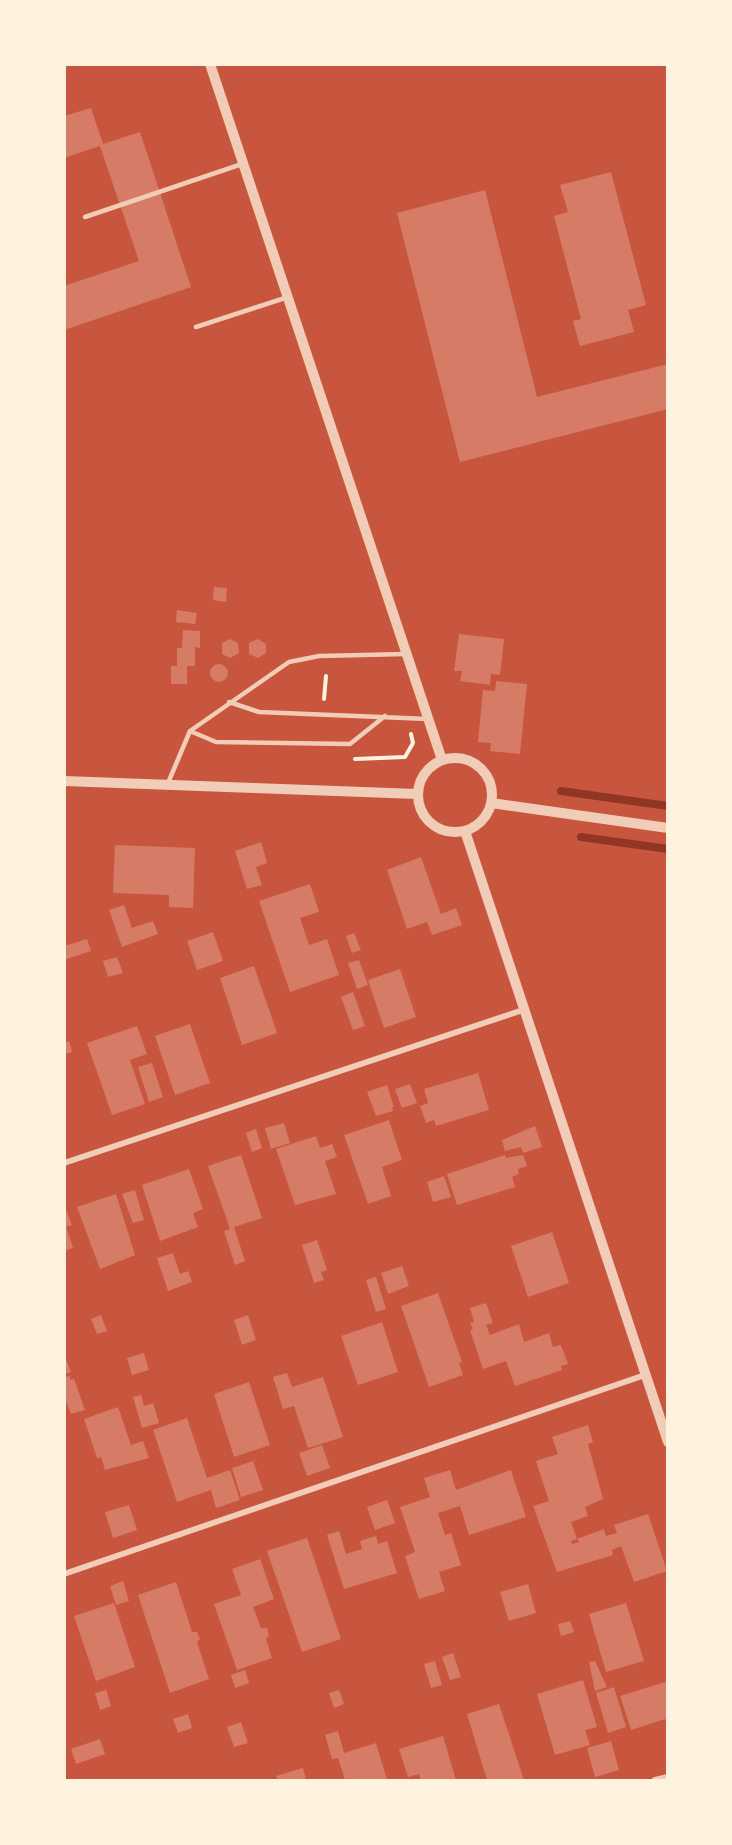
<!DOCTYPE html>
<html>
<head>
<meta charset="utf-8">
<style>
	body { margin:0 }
	#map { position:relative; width:732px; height:1845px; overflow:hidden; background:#c8553d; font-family:Ubuntu,sans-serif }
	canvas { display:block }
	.frame { position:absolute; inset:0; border:66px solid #fff3e0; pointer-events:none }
</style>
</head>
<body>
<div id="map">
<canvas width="732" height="1845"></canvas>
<div class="frame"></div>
</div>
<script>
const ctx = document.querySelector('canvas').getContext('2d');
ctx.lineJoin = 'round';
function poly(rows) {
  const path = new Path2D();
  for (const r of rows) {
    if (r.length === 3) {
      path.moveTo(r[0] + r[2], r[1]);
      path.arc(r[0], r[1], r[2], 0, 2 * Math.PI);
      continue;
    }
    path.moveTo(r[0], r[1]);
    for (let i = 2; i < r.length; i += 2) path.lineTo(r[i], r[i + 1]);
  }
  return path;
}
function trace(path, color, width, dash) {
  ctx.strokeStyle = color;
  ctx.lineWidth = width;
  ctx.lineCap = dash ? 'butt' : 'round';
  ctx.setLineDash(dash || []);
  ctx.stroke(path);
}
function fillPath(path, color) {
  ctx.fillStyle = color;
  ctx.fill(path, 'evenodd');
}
const stream = poly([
	[561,791,668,806],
	[581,837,668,849]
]);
const building = poly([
	[91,108,103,144,140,132,191,287,64,330,64,286,139,261,100,146,64,158,64,116],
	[611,172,646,305,628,310,634,332,580,346,573,321,581,319,554,216,568,212,560,185],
	[485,190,537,397,668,364,668,409,460,462,397,213],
	[214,587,227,588,226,602,213,600],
	[177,610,197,613,195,624,176,622],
	[183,630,200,631,200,648,195,647,195,666,187,666,187,684,171,684,171,666,177,666,177,648,182,648],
	[459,634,504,639,500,675,491,674,490,685,460,681,462,671,454,671],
	[230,639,238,643,239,653,230,658,222,654,222,643],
	[258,639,266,644,266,653,258,658,249,654,249,643],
	[219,673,9],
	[496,681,527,684,520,754,490,751,491,743,478,742,483,690,495,691],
	[261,842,267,863,256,867,262,885,247,889,235,851],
	[115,845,195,848,193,908,169,907,169,895,113,893],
	[421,857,441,914,456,908,462,925,432,935,427,922,407,929,387,870],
	[310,884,319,912,300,918,309,945,327,939,339,975,290,992,259,901],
	[124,905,132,928,153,921,158,934,122,947,109,910],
	[213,932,223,961,197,970,187,941],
	[354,933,361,950,352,953,346,936],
	[87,939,91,951,64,960,64,946],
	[117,957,123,973,108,977,103,961],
	[359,960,368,985,357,989,348,963],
	[254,966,277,1033,242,1045,220,978],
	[400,969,416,1017,384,1028,368,980],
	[353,992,365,1026,353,1030,341,997],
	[190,1024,210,1083,175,1095,155,1036],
	[137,1026,147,1054,130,1060,145,1104,112,1115,87,1043],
	[69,1041,72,1052,65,1054,64,1043],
	[152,1063,163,1097,149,1102,138,1067],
	[478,1073,489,1110,436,1126,434,1120,426,1123,420,1106,428,1103,424,1089],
	[410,1084,417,1103,402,1108,395,1089],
	[387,1085,394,1107,392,1107,393,1111,376,1116,367,1092],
	[389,1120,402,1160,382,1167,391,1196,368,1204,344,1135],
	[284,1123,290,1143,271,1149,265,1128],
	[535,1126,542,1147,523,1153,521,1147,505,1151,502,1140],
	[256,1129,262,1148,252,1152,246,1133],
	[316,1136,320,1148,332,1144,337,1157,325,1161,336,1194,295,1205,276,1149],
	[241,1155,262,1218,234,1227,245,1261,235,1265,224,1231,230,1229,208,1166],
	[505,1155,506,1158,523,1155,527,1166,518,1169,519,1174,512,1177,515,1187,457,1205,447,1174],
	[189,1169,203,1209,193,1213,198,1227,160,1241,142,1185],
	[444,1176,451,1197,433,1202,427,1182],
	[135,1190,144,1220,133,1223,122,1194],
	[116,1194,135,1255,100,1269,77,1207],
	[64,1204,72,1225,66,1227,73,1248,64,1251],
	[552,1232,569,1283,528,1297,511,1246],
	[317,1240,327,1270,321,1272,324,1280,314,1283,302,1245],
	[173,1253,180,1274,188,1271,192,1282,168,1291,157,1258],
	[402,1266,409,1286,388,1294,381,1273],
	[376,1277,386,1309,376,1312,366,1280],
	[438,1293,462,1362,459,1363,463,1375,429,1387,401,1306],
	[486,1303,493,1323,486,1325,490,1335,519,1324,524,1342,549,1333,553,1347,561,1345,568,1364,561,1366,562,1370,515,1386,506,1361,483,1369,470,1330,473,1329,470,1323,474,1322,470,1308],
	[101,1315,107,1331,97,1334,91,1319],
	[248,1315,256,1340,242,1345,234,1320],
	[382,1322,398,1372,358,1385,341,1336],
	[144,1353,149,1370,132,1375,127,1358],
	[64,1355,71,1372,64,1374],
	[287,1373,292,1387,323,1377,343,1437,308,1448,294,1406,283,1409,273,1377],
	[69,1376,71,1380,74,1379,85,1410,71,1414,64,1396,64,1378],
	[249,1382,270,1445,234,1457,214,1394],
	[141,1395,144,1406,153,1403,159,1423,142,1428,133,1397],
	[118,1407,131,1445,143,1441,149,1458,105,1470,101,1457,97,1458,84,1419],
	[187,1418,207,1478,230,1470,240,1500,216,1508,211,1490,177,1502,153,1430],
	[588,1425,593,1442,588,1444,603,1499,585,1507,588,1516,571,1522,577,1539,571,1541,572,1544,579,1542,577,1539,604,1529,606,1536,617,1533,614,1525,648,1514,667,1571,634,1582,621,1546,612,1550,613,1555,557,1572,533,1506,549,1501,536,1461,558,1454,552,1437],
	[322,1445,330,1468,307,1476,299,1453],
	[253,1461,263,1490,241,1497,232,1468],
	[450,1470,456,1490,511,1470,526,1517,469,1535,460,1506,438,1513,445,1535,451,1533,461,1565,439,1572,445,1591,419,1599,405,1556,415,1552,400,1507,430,1497,424,1478],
	[387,1500,395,1523,375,1530,367,1507],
	[129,1505,137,1530,113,1538,105,1512],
	[339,1531,346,1554,362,1549,360,1541,376,1536,378,1544,387,1541,397,1573,344,1589,327,1535],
	[307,1538,341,1639,302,1652,267,1551],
	[260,1559,274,1599,253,1607,261,1628,267,1628,269,1635,266,1639,272,1658,237,1670,214,1604,241,1595,232,1569],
	[123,1581,129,1601,116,1605,110,1586],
	[176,1582,192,1632,197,1632,200,1639,197,1642,209,1679,170,1693,138,1595],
	[528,1584,536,1613,509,1621,500,1592],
	[114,1603,135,1667,96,1681,74,1616],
	[626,1603,644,1661,606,1672,589,1614],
	[570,1621,574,1632,561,1636,558,1624],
	[453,1653,461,1677,450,1680,442,1657],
	[435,1661,442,1685,431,1688,424,1664],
	[595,1661,607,1687,595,1691,589,1662],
	[245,1670,249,1683,235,1688,231,1675],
	[583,1680,597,1727,585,1730,590,1745,555,1755,537,1694],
	[668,1681,668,1725,665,1719,631,1730,620,1696],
	[614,1687,626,1727,608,1733,596,1693],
	[106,1690,111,1706,100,1710,95,1693],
	[339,1690,344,1704,334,1708,329,1693],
	[499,1704,524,1780,487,1780,467,1714],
	[188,1714,192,1728,178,1733,173,1719],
	[241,1722,248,1743,234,1747,227,1727],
	[338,1731,344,1753,376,1743,387,1780,345,1780,338,1758,332,1759,325,1735],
	[443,1736,456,1780,421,1780,419,1774,408,1777,399,1749],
	[100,1739,105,1754,76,1764,71,1749],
	[611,1741,619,1770,595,1777,587,1748],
	[303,1768,306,1780,278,1780,276,1776]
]);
const path = poly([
	[324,699,326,676],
	[355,759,405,757,413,743,411,734]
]);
const service = poly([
	[85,217,242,164],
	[196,327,288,297],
	[229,702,259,712,428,719],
	[190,731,216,742,350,744,385,716],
	[168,783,190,731,289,662,319,656,406,654]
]);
const minor = poly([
	[64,1163,523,1010],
	[64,1574,645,1375],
	[655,1780,668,1777]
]);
const tertiary = poly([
	[210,64,442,760],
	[455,795,37],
	[64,781,417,794],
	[491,803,668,828],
	[465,831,668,1442]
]);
trace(stream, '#8f3625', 8);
fillPath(building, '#d67c66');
trace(path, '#fff3e0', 4);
trace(service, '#f1ccb7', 4.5);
trace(minor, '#f1ccb7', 6);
trace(tertiary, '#f1ccb7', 10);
</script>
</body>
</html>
